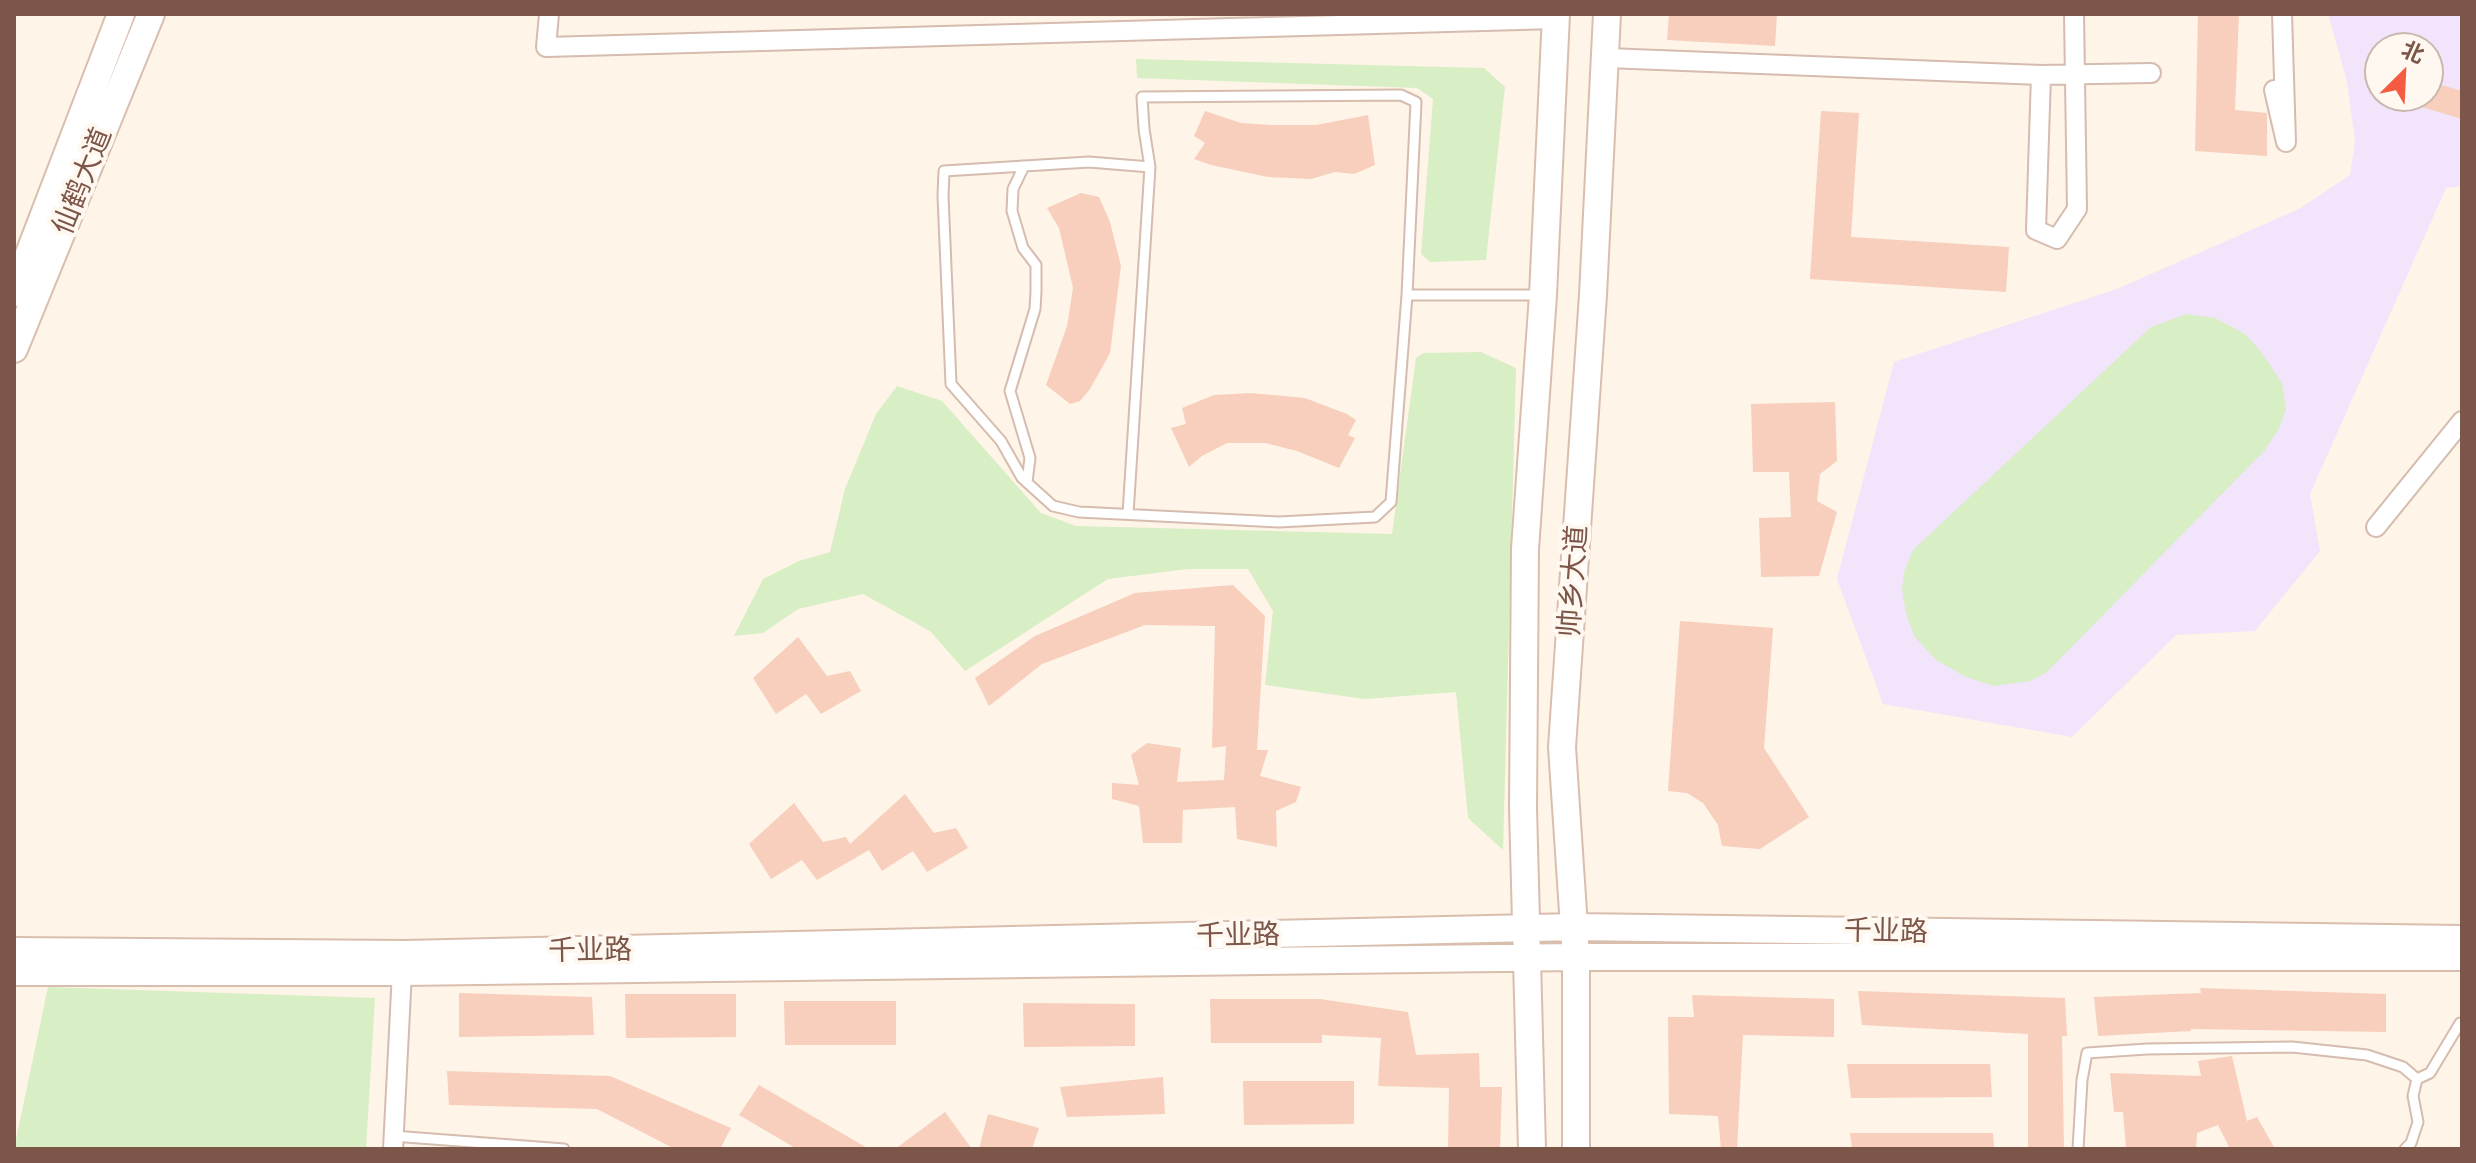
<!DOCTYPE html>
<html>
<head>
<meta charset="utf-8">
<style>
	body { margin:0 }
	#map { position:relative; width:2476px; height:1163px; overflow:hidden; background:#fef4e8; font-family:Ubuntu,"Noto Sans SC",sans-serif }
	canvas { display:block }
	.frame { position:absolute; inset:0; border:16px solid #7c5648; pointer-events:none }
	.north { position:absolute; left:2364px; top:32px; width:80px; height:80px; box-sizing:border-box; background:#fff8f0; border:2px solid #cbb7ad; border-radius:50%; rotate:24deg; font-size:22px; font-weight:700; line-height:32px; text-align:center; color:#7c5648 }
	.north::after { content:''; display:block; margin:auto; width:28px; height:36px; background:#f45b41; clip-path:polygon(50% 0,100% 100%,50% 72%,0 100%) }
</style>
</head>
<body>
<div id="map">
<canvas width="2476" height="1163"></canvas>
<div class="frame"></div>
<div class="north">北</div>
</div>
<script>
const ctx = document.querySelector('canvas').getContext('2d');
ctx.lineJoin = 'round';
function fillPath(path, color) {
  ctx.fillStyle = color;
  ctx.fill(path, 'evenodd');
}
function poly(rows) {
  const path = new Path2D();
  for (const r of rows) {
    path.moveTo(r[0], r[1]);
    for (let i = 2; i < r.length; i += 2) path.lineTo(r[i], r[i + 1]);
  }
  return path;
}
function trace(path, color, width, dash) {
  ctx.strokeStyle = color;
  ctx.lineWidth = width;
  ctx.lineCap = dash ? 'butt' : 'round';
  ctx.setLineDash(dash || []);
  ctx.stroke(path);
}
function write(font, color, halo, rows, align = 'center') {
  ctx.font = font + ' Ubuntu,"Noto Sans SC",sans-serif';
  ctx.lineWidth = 8;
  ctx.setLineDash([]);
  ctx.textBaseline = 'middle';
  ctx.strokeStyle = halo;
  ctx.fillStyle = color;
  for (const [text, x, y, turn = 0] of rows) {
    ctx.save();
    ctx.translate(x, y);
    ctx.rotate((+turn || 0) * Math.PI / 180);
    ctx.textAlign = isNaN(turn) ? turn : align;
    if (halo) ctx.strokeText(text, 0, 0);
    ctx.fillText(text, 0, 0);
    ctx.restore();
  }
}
const residential = poly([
	[581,14,1249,14,1249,17]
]);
const education = poly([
	[2328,14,2462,14,2462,186,2446,188,2310,494,2320,551,2255,631,2176,635,2072,737,1883,704,1837,579,1894,362,2117,289,2299,209,2350,175,2355,141,2347,81],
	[2380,48,2428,48,2428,96,2380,96]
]);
const green = poly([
	[1136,59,1484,68,1505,87,1486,260,1430,262,1421,254,1433,99,1417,88,1137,78],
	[2187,314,2215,318,2245,334,2262,353,2282,383,2286,410,2278,430,2264,451,2046,673,2030,681,1994,686,1966,677,1936,660,1914,636,1906,613,1902,590,1904,572,1913,550,2151,327],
	[1481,352,1516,368,1503,850,1468,818,1456,692,1365,699,1265,685,1273,611,1248,569,1188,569,1108,579,965,671,930,631,863,594,798,609,763,633,734,636,763,579,799,561,830,552,845,489,876,414,897,386,942,401,1041,513,1076,526,1392,534,1416,358,1423,353],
	[48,987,375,998,366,1149,14,1149]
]);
const building = poly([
	[1669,14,1777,14,1775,46,1667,40],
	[2198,14,2239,14,2235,110,2267,113,2267,156,2195,151],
	[2428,81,2462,91,2462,119,2398,100,2398,96,2428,96],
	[1205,111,1241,123,1272,125,1316,125,1368,115,1375,165,1354,174,1335,172,1311,179,1268,177,1211,165,1194,159,1205,143,1194,136],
	[1821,111,1859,113,1851,237,2009,247,2006,292,1810,279],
	[1081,193,1099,197,1110,222,1121,266,1110,353,1090,389,1080,401,1070,404,1046,385,1067,326,1073,288,1059,228,1047,208],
	[1251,393,1305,398,1347,414,1356,420,1348,435,1355,438,1339,468,1297,451,1265,443,1227,443,1202,456,1189,467,1171,428,1186,424,1182,408,1214,395],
	[1835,402,1837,461,1820,474,1817,501,1837,512,1819,576,1761,577,1759,518,1791,517,1789,472,1753,472,1751,404],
	[1233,585,1265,616,1257,750,1268,750,1260,776,1301,787,1296,802,1276,811,1277,847,1237,839,1235,807,1183,810,1182,843,1143,843,1139,806,1112,799,1112,783,1139,785,1131,755,1147,743,1181,748,1177,782,1224,780,1226,746,1212,748,1215,626,1145,625,1042,664,989,706,975,678,1035,636,1135,593],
	[1680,621,1773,628,1764,748,1809,817,1760,849,1722,846,1718,825,1703,803,1687,793,1668,791],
	[798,637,827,676,850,671,861,691,821,714,806,694,776,714,753,678],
	[905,794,934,833,956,828,968,848,927,872,913,851,882,871,869,850,817,880,802,860,771,879,749,844,794,803,823,842,846,837,850,844],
	[2200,988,2386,994,2386,1032,2191,1029,2191,1031,2098,1036,2094,997,2201,993],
	[1858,991,2065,998,2067,1036,2062,1036,2064,1149,2028,1149,2028,1034,1862,1025],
	[459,993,592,997,594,1035,459,1037],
	[625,994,736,994,736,1037,626,1038],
	[1692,995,1834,999,1834,1037,1743,1035,1737,1149,1721,1149,1718,1116,1669,1114,1668,1017,1694,1017],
	[1210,999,1320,999,1408,1012,1416,1055,1479,1053,1480,1087,1502,1087,1500,1149,1448,1149,1449,1088,1378,1086,1381,1038,1322,1035,1322,1043,1211,1043],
	[784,1001,896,1001,896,1045,785,1045],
	[1023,1003,1135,1004,1135,1046,1024,1047],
	[2232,1056,2247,1121,2257,1117,2275,1149,2230,1149,2218,1125,2197,1133,2196,1149,2126,1149,2123,1112,2114,1112,2110,1073,2201,1076,2198,1061],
	[1847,1064,1990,1064,1992,1097,1851,1098],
	[447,1071,610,1076,731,1128,720,1149,675,1149,597,1109,449,1105],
	[1163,1077,1165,1114,1067,1117,1060,1087],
	[1243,1081,1354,1081,1354,1124,1244,1125],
	[759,1085,869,1149,797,1149,739,1115],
	[945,1112,972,1149,895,1149],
	[988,1114,1039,1128,1032,1149,979,1149],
	[1850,1133,1993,1133,1994,1149,1852,1149]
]);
const lane = poly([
	[1024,166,1013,189,1012,211,1023,248,1036,265,1036,292,1035,309,1010,391,1030,458,1027,482],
	[1407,295,1416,102,1401,95,1142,97,1144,129,1150,167,1089,162,944,171,943,196,951,384,1001,441,1022,478,1053,506,1079,512,1279,522,1375,517,1391,502,1407,295,1539,295],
	[1128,514,1150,167],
	[393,1136,564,1149],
	[2078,1149,2082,1080,2087,1053,2147,1049,2292,1047,2367,1055,2403,1067,2417,1079],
	[2405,1149,2411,1143,2418,1122,2413,1096,2417,1079,2430,1073,2460,1023]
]);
const street = poly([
	[549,14,546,47,1556,19],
	[1607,58,2041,75,2151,73],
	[2041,75,2036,230,2057,239,2077,209,2074,14],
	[2274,90,2286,142,2282,14],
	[2376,527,2462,421],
	[393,1149,402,972]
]);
const secondary = poly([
	[14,293,121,14],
	[14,349,151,14],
	[14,951,405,954,1575,927,2462,939],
	[14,972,402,972,1576,957,2462,957],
	[1532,1149,1523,808,1525,549,1543,295,1556,14],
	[1576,1149,1576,957,1562,747,1593,295,1607,14]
]);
const streetNames = [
	["仙鹤大道",82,181,-68],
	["帅乡大道",1573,581,-86],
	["千业路",1886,931,1],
	["千业路",1238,935,-1],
	["千业路",590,950,-1]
];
fillPath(residential, '#f9e8d8');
fillPath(education, '#f1e4fb');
fillPath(green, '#d8eec4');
fillPath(building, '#f7cfbc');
trace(lane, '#d5bcae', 13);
trace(street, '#d5bcae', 22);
trace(secondary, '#dabead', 30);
trace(lane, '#fff', 9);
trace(street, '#fff', 18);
trace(secondary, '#fff', 26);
write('28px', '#7c5648', '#fff8f0', streetNames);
</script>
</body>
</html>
